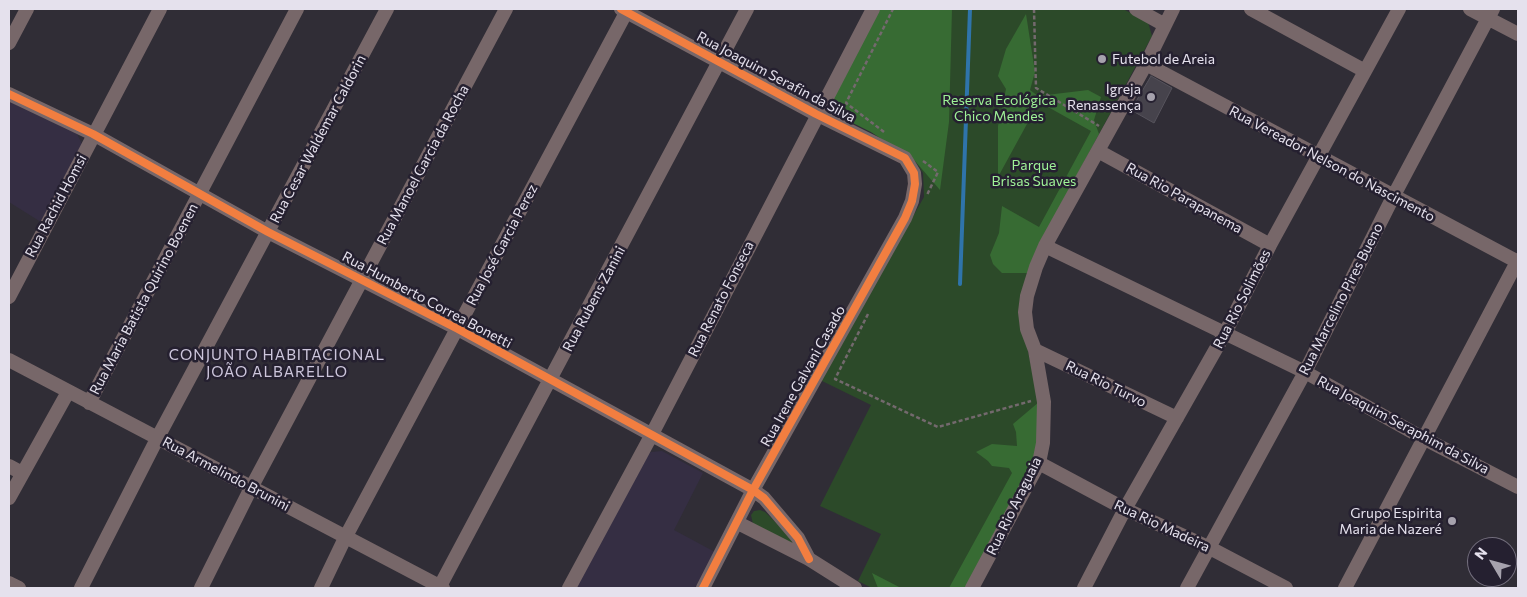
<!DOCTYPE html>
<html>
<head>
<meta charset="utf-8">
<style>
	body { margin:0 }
	#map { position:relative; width:1527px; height:597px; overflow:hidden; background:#302d36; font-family:Commissioner,sans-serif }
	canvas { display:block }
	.frame { position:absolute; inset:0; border:10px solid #e5e1ed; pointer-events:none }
	.north { position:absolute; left:1467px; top:537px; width:50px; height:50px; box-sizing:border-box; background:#252030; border:1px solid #726d7c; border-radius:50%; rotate:307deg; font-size:14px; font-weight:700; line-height:20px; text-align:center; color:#e5e1ed }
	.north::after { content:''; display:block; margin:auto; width:18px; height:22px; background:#a6a2ad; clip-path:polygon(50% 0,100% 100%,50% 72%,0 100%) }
</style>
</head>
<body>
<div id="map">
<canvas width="1527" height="597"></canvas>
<div class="frame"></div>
<div class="north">N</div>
</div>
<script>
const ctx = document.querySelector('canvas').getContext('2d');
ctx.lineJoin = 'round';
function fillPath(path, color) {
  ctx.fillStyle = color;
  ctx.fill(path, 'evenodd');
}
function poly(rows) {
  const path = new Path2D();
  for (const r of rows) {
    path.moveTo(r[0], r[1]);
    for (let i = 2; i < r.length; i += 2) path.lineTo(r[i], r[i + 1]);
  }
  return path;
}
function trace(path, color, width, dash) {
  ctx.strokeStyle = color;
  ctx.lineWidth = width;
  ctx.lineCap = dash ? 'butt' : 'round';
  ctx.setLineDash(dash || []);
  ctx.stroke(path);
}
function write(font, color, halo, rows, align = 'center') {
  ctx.font = font + ' Commissioner,sans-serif';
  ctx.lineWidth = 5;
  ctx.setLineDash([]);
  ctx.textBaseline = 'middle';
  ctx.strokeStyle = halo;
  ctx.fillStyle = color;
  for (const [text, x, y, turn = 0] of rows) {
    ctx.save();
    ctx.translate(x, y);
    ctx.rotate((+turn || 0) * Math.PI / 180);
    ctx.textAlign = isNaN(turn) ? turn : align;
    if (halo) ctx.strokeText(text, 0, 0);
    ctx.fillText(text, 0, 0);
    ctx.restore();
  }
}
const built = poly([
	[9,101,77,134,82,144,41,222,9,202],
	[662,451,703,473,674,530,715,552,695,588,574,588,642,460,651,452]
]);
const green = poly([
	[880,9,1123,9,1148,22,1152,36,1058,210,1031,266,1028,351,1039,402,1038,443,967,588,872,588,858,581,881,534,820,506,871,405,820,380,924,197,923,173,915,161,871,132,833,113],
	[760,510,765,512,795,541,795,546,753,524,751,515,754,511]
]);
const forest = poly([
	[880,9,952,9,949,122,940,190,915,161,871,132,833,113,830,102],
	[1026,14,1035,72,1030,90,1038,96,1088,90,1101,97,1094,120,1099,134,1058,210,1029,273,1002,273,993,264,990,255,999,233,1002,206,1039,227,1091,131,1039,102,998,177,998,126,1006,89,998,76,1006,49],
	[1039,402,1038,443,1034,460,967,588,949,588,1012,473,1009,468,992,466,988,461,976,452,992,444,1017,446,1016,432,1013,424],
	[872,573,901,588,878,588]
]);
const stream = poly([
	[960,284,970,9]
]);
const building = poly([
	[1151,76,1172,88,1154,123,1131,110,1151,76]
]);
const path = poly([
	[1034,9,1036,88,1099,126],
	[884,132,846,103,893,9],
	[923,161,938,172,927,195],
	[868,314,835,379,938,427,1031,401]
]);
const minor = poly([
	[621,9,816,114,905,158,914,173,915,184,912,201,905,218,753,490,703,588],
	[1136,9,1165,25],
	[1251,9,1365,71],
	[1470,9,1518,34],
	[9,43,27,9],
	[1146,64,1518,262],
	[9,94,93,134,268,232,458,329,753,490,764,498,798,538,809,559],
	[1098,151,1270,245],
	[1045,246,1305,372,1423,438,1518,487],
	[9,297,160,9],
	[1035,350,1177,418],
	[9,360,443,588],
	[89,403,297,9],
	[1039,463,1125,509,1208,547,1286,588],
	[9,466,22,473],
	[9,498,68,392],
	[738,523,809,559,855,588],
	[9,583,19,588],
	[81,588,158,437,387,9],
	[201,588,251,488,506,9],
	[321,588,345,538,628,9],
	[439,588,747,9],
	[569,588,651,436,873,9],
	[972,588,1039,463,1043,443,1044,402,1035,350,1027,329,1025,312,1027,296,1036,267,1045,246,1146,64,1173,9],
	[1084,588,1125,509,1225,333,1270,245,1399,9],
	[1187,588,1305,372,1393,197,1493,9],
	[1345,588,1518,260]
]);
const cycleway = poly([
	[621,9,816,114,905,158,914,173,915,184,912,201,905,218,753,490,703,588],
	[9,94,93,134,268,232,458,329,753,490,764,498,798,538,809,559]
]);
const markers = [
	[1102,59,5,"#a6a2ad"],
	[1151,97,5,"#a6a2ad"],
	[1452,521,5,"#a6a2ad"]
];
const poiNames = [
	["Futebol de Areia",1112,59,"left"],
	["Igreja",1141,89],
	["Renassença",1141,105],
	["Grupo Espirita",1442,513],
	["Maria de Nazeré",1442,529]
];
const streetNames = [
	["Rua Joaquim Serafin da Silva",776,77,28],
	["Rua Cesar Waldemar Caldorin",318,139,-62],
	["Rua Vereador Nelson do Nascimento",1332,164,28],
	["Rua Manoel Garcia da Rocha",423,165,-62],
	["Rua Rio Parapanema",1184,198,29],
	["Rua Rachid Homsi",56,206,-62],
	["Rua José Garcia Perez",502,245,-62],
	["Rua Maria Batista Quirino Boenen",144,299,-62],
	["Rua Rubens Zanini",594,299,-62],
	["Rua Renato Fonseca",721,299,-63],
	["Rua Rio Solimões",1242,299,-63],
	["Rua Marcelino Pires Bueno",1341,299,-63],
	["Rua Humberto Correa Bonetti",427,300,28],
	["Rua Irene Galvani Casado",803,376,-61],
	["Rua Rio Turvo",1106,384,26],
	["Rua Joaquim Seraphim da Silva",1403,425,28],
	["Rua Armelindo Brunini",226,474,28],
	["Rua Rio Araguaia",1014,506,-64],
	["Rua Rio Madeira",1162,526,25]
];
const parkNames = [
	["Reserva Ecológica",999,100],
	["Chico Mendes",999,116],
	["Parque",1034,165],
	["Brisas Suaves",1034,181]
];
const neighbourhoodNames = [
	["CONJUNTO HABITACIONAL",277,355],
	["JOÃO ALBARELLO",277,372]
];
fillPath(built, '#352e43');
fillPath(green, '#2c4a29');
fillPath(forest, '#376b33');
trace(stream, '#2f74aa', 4);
fillPath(building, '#46434c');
trace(building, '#56535c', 1);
trace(path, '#73696d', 2.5, [4, 2.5]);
trace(minor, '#776769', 14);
trace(cycleway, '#f27e40', 8);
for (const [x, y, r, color] of markers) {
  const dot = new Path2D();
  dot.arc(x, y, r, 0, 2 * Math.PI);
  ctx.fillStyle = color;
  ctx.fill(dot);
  trace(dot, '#252030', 2);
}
write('14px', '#e5e1ed', '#252030', poiNames, 'right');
write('14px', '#e5e1ed', '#252030', streetNames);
write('14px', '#9ff397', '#252030', parkNames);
ctx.letterSpacing = '1px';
write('15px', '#cdc6dc', '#252030', neighbourhoodNames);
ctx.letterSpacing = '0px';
</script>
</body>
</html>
